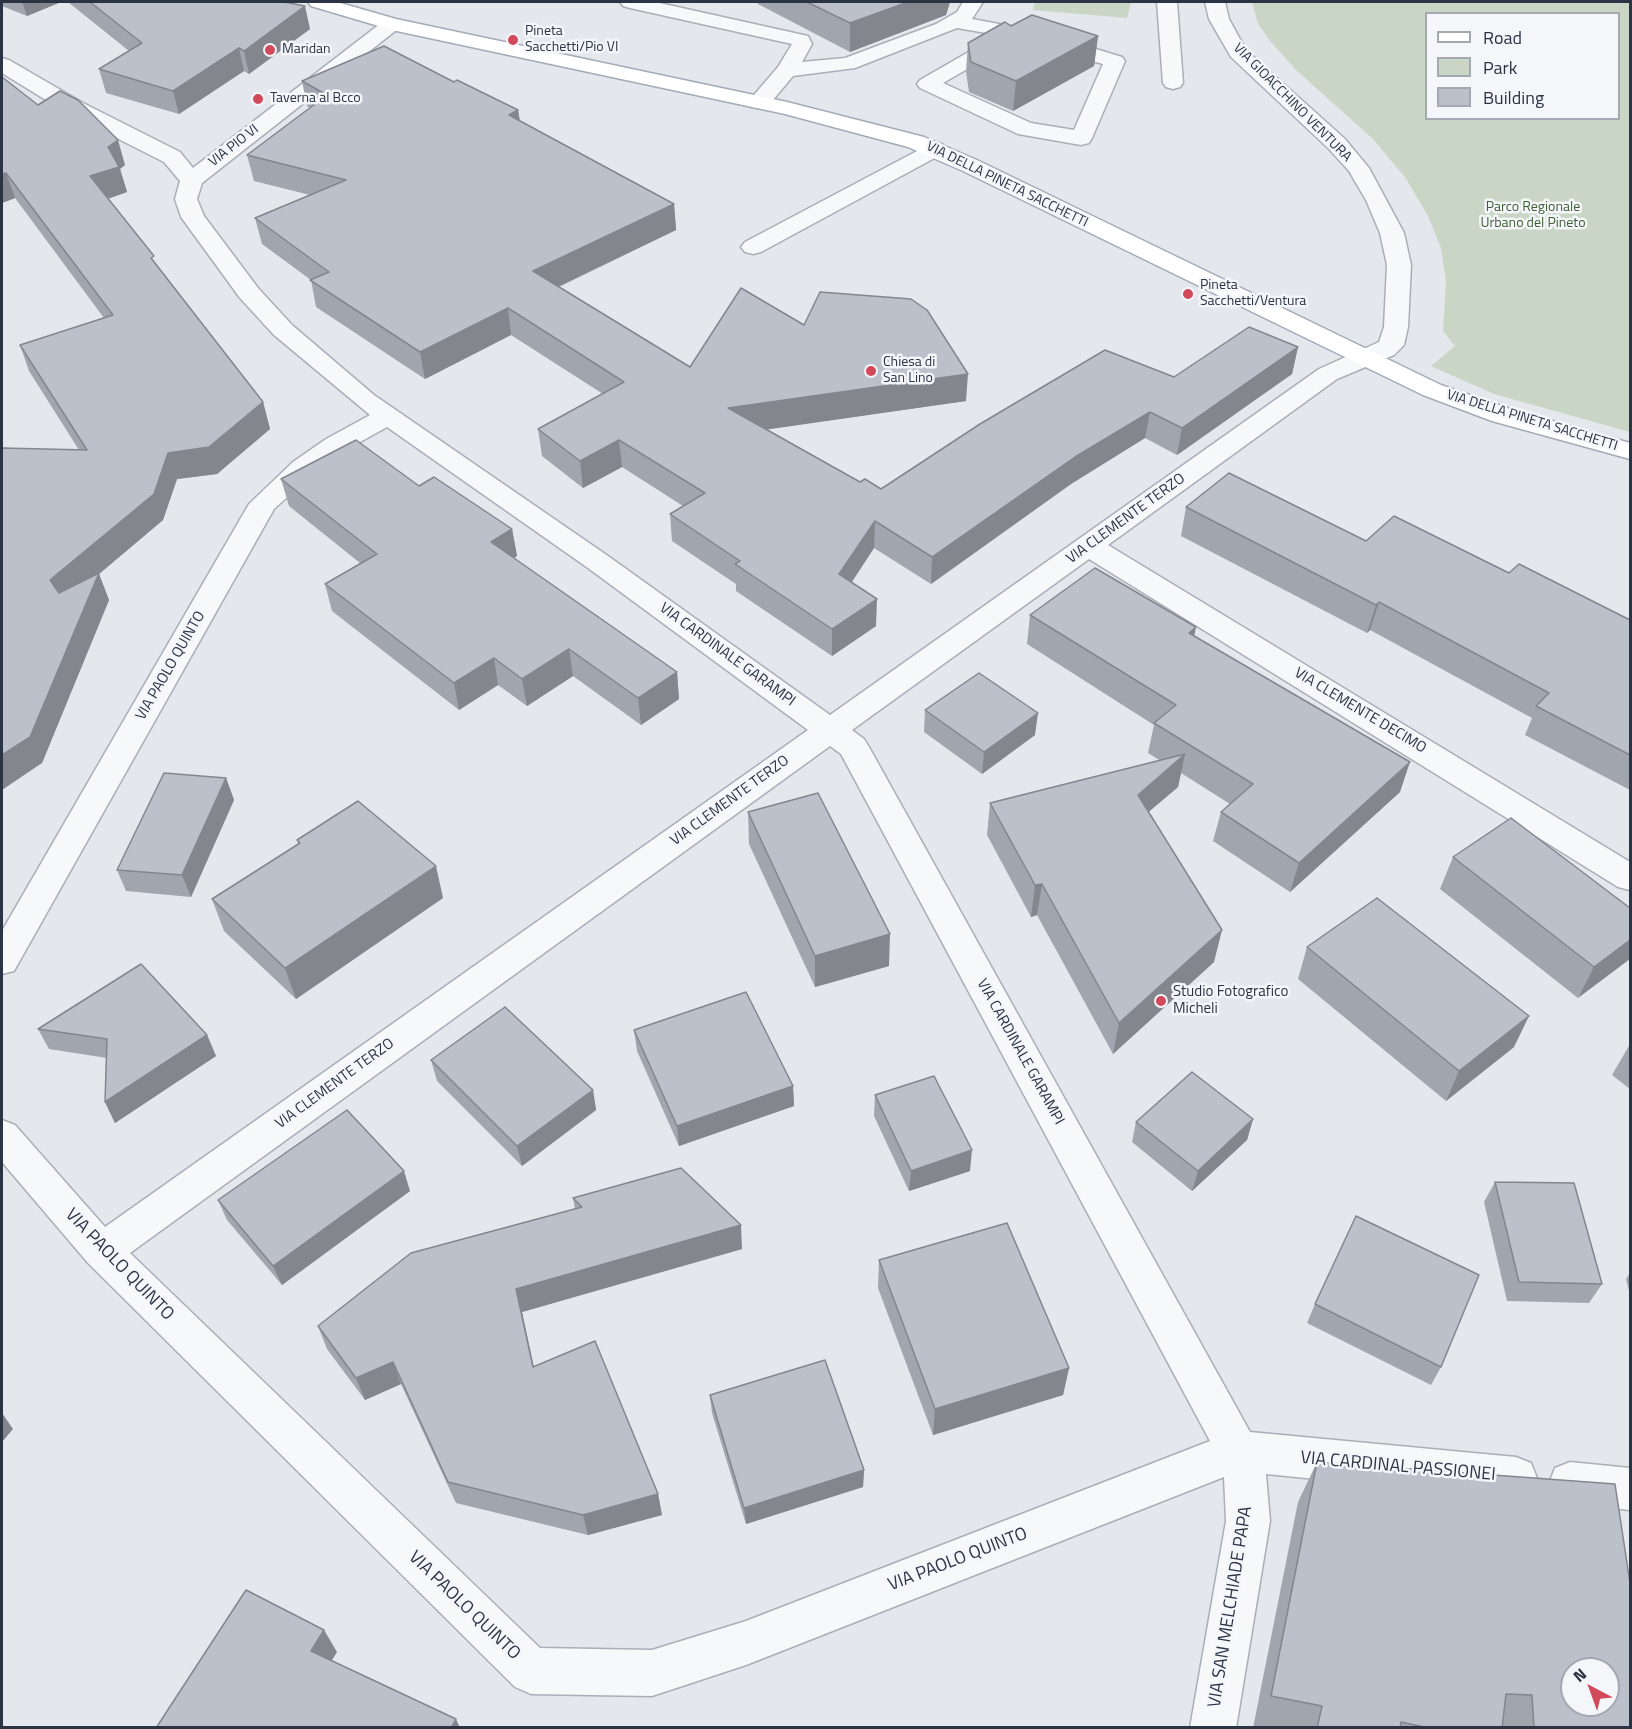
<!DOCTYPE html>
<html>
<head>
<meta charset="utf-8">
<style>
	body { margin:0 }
	#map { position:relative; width:1632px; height:1729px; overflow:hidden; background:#e4e7ec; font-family:"Titillium Web",sans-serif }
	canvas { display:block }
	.frame { position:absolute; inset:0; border:3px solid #2b3445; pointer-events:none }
	.legend { position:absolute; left:1425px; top:12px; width:195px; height:108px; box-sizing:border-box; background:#f4f6f9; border:2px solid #a4a8b1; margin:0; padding:8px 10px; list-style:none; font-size:18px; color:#2b3445 }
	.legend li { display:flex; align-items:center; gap:12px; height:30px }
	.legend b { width:30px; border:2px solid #a4a8b1 }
	.north { position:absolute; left:1560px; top:1657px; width:60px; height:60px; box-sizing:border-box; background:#f4f6f9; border:2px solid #a4a8b1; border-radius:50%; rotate:319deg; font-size:16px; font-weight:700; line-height:24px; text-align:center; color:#2b3445 }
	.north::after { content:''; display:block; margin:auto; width:21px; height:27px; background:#d1495b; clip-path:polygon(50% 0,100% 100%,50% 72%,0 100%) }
</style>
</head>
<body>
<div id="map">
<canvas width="1632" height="1729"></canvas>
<div class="frame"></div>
<ul class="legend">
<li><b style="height:8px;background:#fff"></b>Road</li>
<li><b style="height:16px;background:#c9d6c5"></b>Park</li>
<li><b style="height:16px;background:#bbc0ca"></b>Building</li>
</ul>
<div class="north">N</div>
</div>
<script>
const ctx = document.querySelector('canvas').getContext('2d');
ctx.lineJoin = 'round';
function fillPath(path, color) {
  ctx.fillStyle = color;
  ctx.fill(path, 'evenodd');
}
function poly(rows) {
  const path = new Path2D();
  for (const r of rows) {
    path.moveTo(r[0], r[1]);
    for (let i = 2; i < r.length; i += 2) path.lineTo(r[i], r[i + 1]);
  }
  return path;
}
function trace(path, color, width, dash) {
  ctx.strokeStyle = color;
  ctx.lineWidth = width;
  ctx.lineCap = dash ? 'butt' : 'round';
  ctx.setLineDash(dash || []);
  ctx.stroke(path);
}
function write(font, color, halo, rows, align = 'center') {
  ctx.font = font + ' "Titillium Web",sans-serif';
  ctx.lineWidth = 5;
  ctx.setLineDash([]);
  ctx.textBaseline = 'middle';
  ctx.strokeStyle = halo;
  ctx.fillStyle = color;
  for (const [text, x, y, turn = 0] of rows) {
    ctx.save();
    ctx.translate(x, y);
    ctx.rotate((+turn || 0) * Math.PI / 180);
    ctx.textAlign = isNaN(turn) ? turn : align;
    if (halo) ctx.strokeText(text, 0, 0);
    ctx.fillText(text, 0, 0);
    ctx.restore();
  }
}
const green = poly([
	[1035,2,1131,2,1127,18,1033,10],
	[1252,2,1630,2,1630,432,1494,394,1431,366,1455,346,1443,331,1446,281,1441,248,1428,216,1405,177,1373,139,1296,70,1271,42,1258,24],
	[1426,14,1618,14,1618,118,1426,118]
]);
const minor = poly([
	[620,2,655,2,808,36,812,44,802,62,845,58,936,24,957,12,963,2,983,2,972,19,1037,31,1122,57,1125,61,1092,138,1089,143,1081,145,1018,134,920,88,917,84,920,80,998,35,957,28,855,68,793,76,767,107,759,108,751,107,748,102,778,67,792,44,630,8,623,6,620,2],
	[1013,38,1103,64,1074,130,1031,123,943,83,1011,44,1013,38],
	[1157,2,1177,2,1183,83,1180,87,1173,89,1166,87,1163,83,1157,2],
	[1205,2,1225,2,1229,19,1246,50,1345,139,1369,168,1404,233,1411,265,1408,327,1404,345,1394,355,1337,379,1108,545,1630,862,1630,890,1618,887,1089,559,852,730,864,739,869,747,1250,1432,1516,1457,1531,1463,1537,1478,1531,1493,1516,1499,1266,1474,1270,1521,1236,1728,1190,1728,1226,1521,1224,1477,746,1665,652,1696,531,1694,515,1687,88,1263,2,1162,2,1120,15,1125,105,1227,808,730,588,568,387,427,344,451,313,474,274,509,14,971,2,974,2,931,249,504,293,462,326,439,370,415,274,335,240,298,181,217,175,199,180,181,164,162,67,113,2,73,2,58,9,60,83,103,180,152,193,168,385,20,399,20,402,24,399,28,202,183,197,199,204,216,258,288,292,325,374,395,608,556,830,715,1319,369,1379,342,1384,327,1387,265,1380,233,1366,200,1349,171,1329,149,1231,57,1209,19,1205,2],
	[830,746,841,754,1210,1441,746,1621,652,1650,540,1648,130,1253,830,746],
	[934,142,942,144,945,149,942,154,761,252,753,254,745,252,741,247,745,242,934,142],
	[1570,1462,1630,1468,1630,1510,1570,1504,1555,1498,1549,1483,1555,1468,1570,1462]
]);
const major = poly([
	[308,2,337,2,396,19,787,102,924,137,979,161,1441,385,1510,409,1630,443,1630,459,1492,421,1423,395,963,171,908,147,785,114,392,30,311,6,308,2]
]);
const wall = poly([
	[2,2,61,2,27,16,2,6],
	[68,2,284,2,310,29,249,74,244,71,179,114,106,93,99,69,129,51],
	[758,2,950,2,946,15,850,52,758,4],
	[1011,26,1098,36,1094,66,1013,111,969,92,966,72,968,43],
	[2,77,38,105,125,165,120,169,127,192,108,199,157,265,263,402,270,429,217,474,177,479,163,520,99,574,109,600,42,763,79,450,29,371,20,345,104,318,15,198,2,203],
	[302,81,454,82,518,110,520,121,674,204,676,230,559,287,690,367,804,325,966,401,767,429,860,482,881,489,1174,377,1298,347,1292,374,1177,455,1145,438,1071,484,931,584,874,548,852,582,876,626,832,656,736,591,736,584,672,541,670,514,683,506,622,467,583,488,542,456,538,429,603,394,511,335,425,379,316,307,311,280,262,244,255,218,310,195,254,181,247,155,310,108,307,106],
	[281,479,419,486,512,529,517,556,514,558,677,672,679,699,641,725,573,676,527,706,498,685,459,710,332,611,325,584,360,563,289,506],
	[1186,507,1366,541,1509,573,1630,620,1630,790,1525,735,1532,718,1370,630,1367,633,1181,536],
	[1030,615,1195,636,1400,792,1290,892,1213,841,1221,812,1230,804,1181,773,1178,787,1148,812,1214,962,1113,1054,1037,915,1031,917,987,835,990,803,1161,761,1148,753,1154,725,1027,644],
	[925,710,1035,735,982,774,924,732],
	[226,778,234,800,191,897,126,891,117,870],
	[748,812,889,966,815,987,749,844],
	[297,840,443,898,296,999,224,931,212,899,298,844],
	[1453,857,1630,908,1578,998,1440,889],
	[1307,947,1514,1047,1446,1101,1298,979],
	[38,1029,207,1035,216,1056,115,1123,105,1102,107,1058,49,1049],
	[634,1030,793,1086,794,1106,679,1146,637,1051],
	[1630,1044,1630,1089,1612,1075],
	[431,1060,593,1090,596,1110,522,1166,437,1081],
	[875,1095,970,1171,909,1191,874,1116],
	[1253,1119,1247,1140,1192,1191,1132,1142,1136,1122],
	[1495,1182,1602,1284,1589,1303,1507,1301,1484,1202],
	[410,1191,282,1285,227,1220,218,1200],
	[573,1198,742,1249,522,1312,534,1367,658,1494,662,1515,588,1535,456,1503,401,1384,365,1400,327,1349,318,1326,575,1209],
	[879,1260,1069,1368,1063,1395,933,1435,878,1288],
	[1630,1273,1630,1295,1626,1279],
	[1315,1304,1441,1367,1431,1385,1307,1323],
	[710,1395,864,1470,863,1487,746,1524,712,1413],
	[1317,1462,1630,1728,1253,1728,1298,1502]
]);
const shadedWall = poly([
	[22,2,61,2,27,16],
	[908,2,950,2,946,15,850,52,850,23],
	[305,6,310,29,249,74,244,51],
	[1098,36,1094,66,1013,111,1016,81],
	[239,48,244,71,179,114,173,91],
	[518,110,522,135,509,115],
	[118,140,125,165,120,169,127,192,98,202,90,176,108,147],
	[6,173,15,198,2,203,2,174],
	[674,204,676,230,536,297,533,271],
	[508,308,511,335,425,379,420,352],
	[1298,347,1292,374,1177,455,1182,428],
	[968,374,966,401,729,435,728,408],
	[263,402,270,429,217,474,177,479,163,520,99,574,109,600,42,763,2,790,2,755,61,607,50,580,168,453],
	[1150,412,1145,438,1071,484,931,584,932,557,1075,457],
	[619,440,622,467,583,488,580,461],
	[875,521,874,548,839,601,839,574],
	[512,529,517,556,496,569,491,542],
	[877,599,876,626,832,656,832,629],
	[1379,602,1370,630,1367,633,1376,605],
	[1196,627,1190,657,1189,633],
	[569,649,573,676,527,706,522,679],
	[494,658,498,685,459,710,454,683],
	[677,672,679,699,641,725,638,698],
	[1038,713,1035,735,982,774,984,752],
	[1185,754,1178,787,1131,827,1138,795],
	[1410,762,1400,792,1290,892,1299,863],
	[226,778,234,800,191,897,182,875],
	[436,866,443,898,296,999,285,968],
	[1042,884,1037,915,1031,917,1035,885],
	[1222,930,1214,962,1113,1054,1119,1023],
	[890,934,889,966,815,987,815,956],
	[1630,940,1630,959,1578,998,1594,967],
	[1529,1016,1514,1047,1446,1101,1459,1071],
	[207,1035,216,1056,115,1123,105,1102],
	[793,1086,794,1106,679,1146,677,1126],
	[593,1090,596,1110,522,1166,517,1146],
	[1253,1119,1247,1140,1192,1191,1198,1171],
	[972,1150,970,1171,909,1191,911,1171],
	[404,1171,410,1191,282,1285,273,1266],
	[741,1225,742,1249,522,1312,538,1389,516,1289],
	[393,1362,401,1384,365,1400,356,1378],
	[1069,1368,1063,1395,933,1435,935,1409],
	[2,1413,13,1429,2,1442],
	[864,1470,863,1487,746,1524,744,1508],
	[658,1494,662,1515,588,1535,583,1515],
	[324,1630,337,1652,324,1673,311,1651],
	[456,1719,460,1728,451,1728]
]);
const building = poly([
	[90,2,284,2,305,6,244,51,239,48,173,91,99,69,142,43,90,2],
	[807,2,908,2,850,23,807,2],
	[1032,15,1098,36,1016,81,971,62,968,43,1005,22,1011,26,1032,15],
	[384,46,454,82,457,80,518,110,509,115,674,204,533,271,690,367,741,288,804,325,820,292,911,299,927,310,968,374,728,408,860,482,865,479,881,489,980,424,1105,350,1174,377,1249,327,1298,347,1182,428,1150,412,1075,457,932,557,875,521,839,574,877,599,832,629,735,564,740,561,670,514,705,493,619,440,580,461,538,429,624,382,508,308,420,352,310,280,329,272,255,218,346,180,247,155,327,95,302,81,384,46],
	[2,77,38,105,60,91,78,100,118,140,108,147,119,167,90,176,154,256,151,258,263,402,209,447,168,453,154,494,50,580,59,593,99,573,30,737,2,755,2,448,87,450,20,345,113,315,6,173,2,174,2,77],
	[356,440,419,486,434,477,512,529,491,542,677,672,638,698,569,649,522,679,494,658,454,683,325,584,377,554,281,479,356,440],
	[1229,473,1366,541,1394,516,1509,573,1519,564,1630,620,1630,755,1536,706,1549,693,1379,602,1376,605,1186,507,1229,473],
	[1095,568,1196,627,1189,633,1410,762,1299,863,1221,812,1253,784,1154,723,1176,705,1030,615,1095,568],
	[979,673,1038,713,984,752,925,710,979,673],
	[1185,754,1138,795,1222,930,1119,1023,1042,884,1035,885,990,803,1185,754],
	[164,773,226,778,182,875,117,870,164,773],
	[818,793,890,934,815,956,748,812,818,793],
	[358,801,436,866,285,968,212,899,300,843,297,840,358,801],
	[1511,818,1630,908,1630,940,1594,967,1453,857,1511,818],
	[1377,898,1529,1016,1459,1071,1307,947,1377,898],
	[141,964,207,1035,105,1102,107,1039,38,1029,141,964],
	[746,992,793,1086,677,1126,634,1030,746,992],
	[505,1007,593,1090,517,1146,431,1060,505,1007],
	[1192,1072,1253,1119,1198,1171,1136,1122,1192,1072],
	[934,1076,972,1150,911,1171,875,1095,934,1076],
	[347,1110,404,1171,273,1266,218,1200,347,1110],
	[681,1168,741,1225,516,1289,533,1367,595,1341,658,1494,583,1515,448,1482,393,1362,356,1378,318,1326,411,1253,582,1207,573,1198,681,1168],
	[1495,1182,1574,1183,1602,1284,1519,1282,1495,1182],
	[1356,1216,1479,1275,1441,1367,1315,1304,1356,1216],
	[1007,1223,1069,1368,935,1409,879,1260,1007,1223],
	[825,1360,864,1470,744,1508,710,1395,825,1360],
	[1317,1462,1615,1484,1630,1583,1630,1728,1534,1728,1532,1695,1506,1694,1502,1728,1429,1728,1401,1722,1400,1728,1317,1728,1322,1706,1271,1696,1317,1462],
	[1572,1669,1608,1669,1608,1705,1572,1705,1572,1669],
	[246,1590,324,1630,311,1651,456,1719,451,1728,156,1728,246,1590]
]);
const markers = [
	[513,40,6,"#d1495b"],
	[270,50,6,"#d1495b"],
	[258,99,6,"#d1495b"],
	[1188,294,6,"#d1495b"],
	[871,371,6,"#d1495b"],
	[1161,1001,6,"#d1495b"]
];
const farPoinames = [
	["Pineta",525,32],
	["Sacchetti/Pio VI",525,48],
	["Maridan",282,50],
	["Taverna al Bcco",270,99],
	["Pineta",1200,286],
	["Sacchetti/Ventura",1200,302],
	["Chiesa di",883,363],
	["San Lino",883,379]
];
const farStreetnames = [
	["VIA GIOACCHINO VENTURA",1292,103,45],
	["VIA PIO VI",234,146,-38],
	["VIA DELLA PINETA SACCHETTI",1007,185,26],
	["VIA DELLA PINETA SACCHETTI",1532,421,17]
];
const farParknames = [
	["Parco Regionale",1533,208],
	["Urbano del Pineto",1533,224]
];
const streetNames = [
	["VIA CLEMENTE TERZO",1126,519,-36],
	["VIA CARDINALE GARAMPI",727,655,36],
	["VIA PAOLO QUINTO",171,666,-60],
	["VIA CLEMENTE DECIMO",1360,711,31],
	["VIA CLEMENTE TERZO",730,801,-36],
	["VIA CARDINALE GARAMPI",1020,1052,61],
	["VIA CLEMENTE TERZO",335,1084,-36]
];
const poiNames = [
	["Studio Fotografico",1173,992],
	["Micheli",1173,1009]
];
const nearStreetnames = [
	["VIA PAOLO QUINTO",119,1265,46],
	["VIA CARDINAL PASSIONEI",1398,1467,5],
	["VIA PAOLO QUINTO",958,1560,-21],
	["VIA PAOLO QUINTO",464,1606,44],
	["VIA SAN MELCHIADE PAPA",1231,1607,-81]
];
fillPath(green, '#c9d6c5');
trace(minor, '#a9aeb7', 3);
trace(major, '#a3abb8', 3);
fillPath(minor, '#f7f8fa');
fillPath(major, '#fff');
fillPath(wall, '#a1a5ae');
fillPath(shadedWall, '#83868d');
fillPath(building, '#bbc0ca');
trace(building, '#83868d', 1.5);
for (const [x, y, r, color] of markers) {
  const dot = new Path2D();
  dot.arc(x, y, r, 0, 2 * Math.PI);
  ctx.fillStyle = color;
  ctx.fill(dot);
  trace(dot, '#f4f6f9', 2);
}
write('14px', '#2b3445', '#f4f6f9', farPoinames, 'left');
write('14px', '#2b3445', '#f4f6f9', farStreetnames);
write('14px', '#3f6138', '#f4f6f9', farParknames);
write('15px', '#2b3445', '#f4f6f9', streetNames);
write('15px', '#2b3445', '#f4f6f9', poiNames, 'left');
write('18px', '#2b3445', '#f4f6f9', nearStreetnames);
</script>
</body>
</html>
